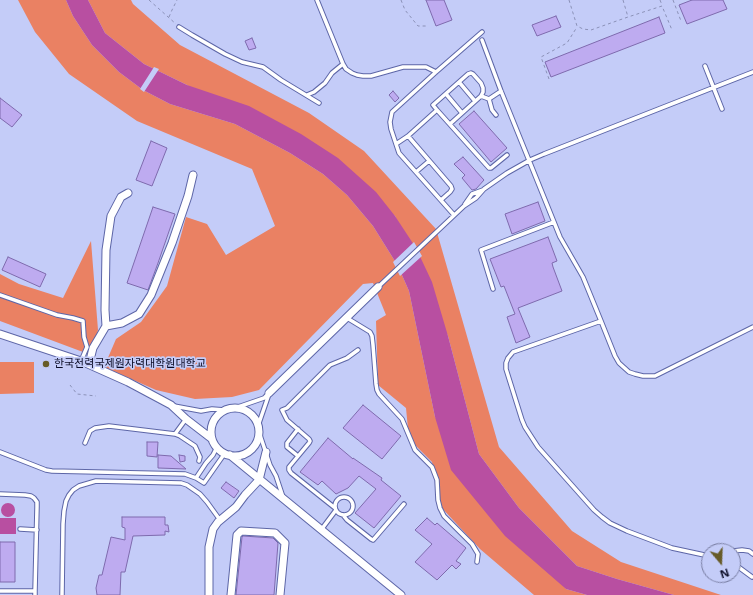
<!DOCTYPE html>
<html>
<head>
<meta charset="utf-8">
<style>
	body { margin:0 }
	#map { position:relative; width:753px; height:595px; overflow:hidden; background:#c4ccf8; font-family:"Noto Sans",sans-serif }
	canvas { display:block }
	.north { position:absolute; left:701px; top:543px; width:40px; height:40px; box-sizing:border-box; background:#c4ccf8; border:1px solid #7a7fa4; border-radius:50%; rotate:161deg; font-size:11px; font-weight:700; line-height:16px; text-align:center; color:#0b0c26 }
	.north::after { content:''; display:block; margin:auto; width:14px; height:18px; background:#675b28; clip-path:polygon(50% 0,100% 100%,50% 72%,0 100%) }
</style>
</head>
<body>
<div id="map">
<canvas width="753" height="595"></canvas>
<div class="north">N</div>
</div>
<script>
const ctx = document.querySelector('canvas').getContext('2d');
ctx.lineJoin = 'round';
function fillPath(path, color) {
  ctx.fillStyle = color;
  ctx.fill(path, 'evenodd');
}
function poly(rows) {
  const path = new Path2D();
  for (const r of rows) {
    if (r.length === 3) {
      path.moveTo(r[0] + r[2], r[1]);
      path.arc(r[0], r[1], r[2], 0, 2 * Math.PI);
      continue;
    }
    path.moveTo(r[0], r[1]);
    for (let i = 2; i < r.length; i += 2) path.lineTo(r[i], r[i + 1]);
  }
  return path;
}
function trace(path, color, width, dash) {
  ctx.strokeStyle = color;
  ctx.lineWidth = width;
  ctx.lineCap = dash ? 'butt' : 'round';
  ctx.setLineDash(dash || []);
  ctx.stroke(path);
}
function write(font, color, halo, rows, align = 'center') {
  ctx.font = font + ' "Noto Sans","Noto Sans KR",sans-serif';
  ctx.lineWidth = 3.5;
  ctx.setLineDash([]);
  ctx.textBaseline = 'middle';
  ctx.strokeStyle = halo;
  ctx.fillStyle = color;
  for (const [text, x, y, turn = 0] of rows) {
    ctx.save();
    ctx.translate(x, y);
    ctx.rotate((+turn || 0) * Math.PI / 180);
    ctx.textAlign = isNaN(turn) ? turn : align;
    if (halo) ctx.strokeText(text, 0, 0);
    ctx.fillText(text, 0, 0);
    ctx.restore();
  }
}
const green = poly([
	[18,0,66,0,73,16,92,45,119,72,143,90,170,104,235,124,290,153,323,174,347,195,373,226,398,266,409,291,435,417,566,589,587,595,534,595,480,549,440,506,432,462,415,445,408,429,406,408,378,385,376,321,386,315,373,283,363,284,259,390,232,397,195,399,156,390,104,367,116,339,141,322,167,286,186,217,207,224,226,255,275,226,252,169,137,121,69,74,35,32],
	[88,0,131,0,133,4,180,45,309,113,364,151,436,229,499,447,572,531,621,562,721,595,674,595,617,579,577,566,519,508,479,454,448,336,395,216,187,85,144,64,105,33],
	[91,241,98,330,91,355,0,321,0,274,19,284,63,298],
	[0,362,34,362,34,393,0,394]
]);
const water = poly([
	[66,0,88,0,105,33,144,64,187,85,249,106,301,134,338,158,376,192,395,216,416,248,432,282,448,336,479,454,519,508,577,566,617,579,674,595,587,595,566,589,505,536,451,470,435,417,409,291,398,266,373,226,347,195,323,174,290,153,235,124,170,104,143,90,119,72,92,45,73,16],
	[8,510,7],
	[0,518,16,518,16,534,0,534]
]);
const pier = poly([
	[154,67,159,69,144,92,140,89],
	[414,242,422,256,400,276,393,262]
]);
const building = poly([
	[426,0,444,0,452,20,436,26,426,0],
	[692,0,723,0,727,9,687,24,679,5,692,0],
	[556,16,561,27,537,36,532,25,556,16],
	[659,17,665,33,551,77,545,62,659,17],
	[252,38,256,48,249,50,245,41,252,38],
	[393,91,399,98,395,102,389,95,393,91],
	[0,98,22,115,12,127,0,118,0,98],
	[474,111,507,148,491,162,459,124,474,111],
	[151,141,167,148,152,186,136,180,151,141],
	[463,157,484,180,476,189,472,190,462,178,465,175,454,164,463,157],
	[538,202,545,221,512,234,505,214,538,202],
	[153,207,175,214,158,263,148,290,127,283,153,207],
	[548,237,557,261,552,263,553,267,562,291,518,308,530,337,516,343,507,317,515,314,504,286,501,287,490,259,548,237],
	[8,257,46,274,40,287,2,270,8,257],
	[363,405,401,436,382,459,343,428,363,405],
	[328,438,353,459,353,458,382,478,381,480,401,496,374,528,355,513,376,489,359,476,348,488,336,494,322,481,318,485,300,472,328,438],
	[147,442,158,442,157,457,147,456,147,442],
	[158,455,171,456,186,469,158,468,158,455],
	[179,455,185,456,185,461,180,462,179,455],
	[226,482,239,491,234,498,221,488,226,482],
	[122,517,165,517,165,525,168,525,169,532,165,531,165,535,133,536,125,572,121,572,120,595,97,595,96,588,99,575,102,575,111,537,125,540,125,528,122,527,122,517],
	[427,518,435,525,437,523,466,548,456,561,461,564,456,569,452,565,437,580,415,562,432,544,415,530,427,518],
	[243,536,273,538,278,543,274,595,236,595,242,537,243,536],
	[0,542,15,542,15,582,0,582,0,542]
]);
const path = poly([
	[149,0,176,24],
	[401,0,405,10,418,26,428,26],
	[569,0,577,26,583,29,591,30,628,17,662,6,672,30],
	[623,0,628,17],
	[660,0,662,5],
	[673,0,681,21],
	[169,17,172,10,177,0],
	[549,79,541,57,567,43,577,27],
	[70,385,77,394,96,396]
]);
const lane = poly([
	[317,0,343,64,346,69,352,73,357,75,363,76,371,76,403,67,426,67,436,72],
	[179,27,192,35,225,54,242,62,263,67,281,80,319,103],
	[482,40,501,91,560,237,583,277,601,321,615,356,619,363,629,372,635,374,643,376,655,376,753,327],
	[705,66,722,109],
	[459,82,475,101],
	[446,94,462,113],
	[307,95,314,92,325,83,332,73,343,64],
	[481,96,489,99,501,91],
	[489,99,492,110,496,115],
	[437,110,433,105,468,74,471,73,473,74,481,83,483,88,483,92,481,96,450,124],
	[408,136,451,186,452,189,450,192,441,200],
	[396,144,408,136,437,110,489,168,491,168,507,155],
	[416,172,429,161],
	[465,204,472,194,483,190],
	[454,215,399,153,391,129,390,122,392,112,436,72,482,32],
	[378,287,464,206,476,198,484,189,507,173,530,160,544,154,753,72],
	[493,289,481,250,554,222],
	[0,295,57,315,73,318,83,321,84,337,87,347,81,361],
	[347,318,370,332,372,336,373,345,376,384,377,390,379,394,402,419,415,450,432,467,437,480,438,500,440,508,444,516,472,544,478,554,477,562],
	[601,321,513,352,508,358,506,363,506,369,522,420,525,427,538,447,594,510,602,517,610,523,627,531,672,548,709,556],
	[174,406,201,411,212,409,225,410],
	[238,407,264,398,269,393],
	[259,423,269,394],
	[175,434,186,419],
	[260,435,270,465,276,476,283,497],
	[85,443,90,431,95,428,109,426,175,434,180,436,195,446,200,457,199,461],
	[0,452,46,470,52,471,185,474,196,478,204,483,225,453],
	[298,456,287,447,287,443,298,429],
	[196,478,206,463,213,455,217,447],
	[0,494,25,495,31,496,34,498,37,502,37,507,35,591],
	[344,506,9],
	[335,508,291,473,289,470,289,467,309,443,310,441,309,439,287,420,282,410,287,408,330,365,347,358,358,350],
	[343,515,347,520,371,539,373,540,374,539,404,504],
	[20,529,37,530],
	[321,530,336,510],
	[733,551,742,550,749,551,753,554],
	[733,563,752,577],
	[0,591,35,591,35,595],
	[62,595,63,524,64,511,66,501,69,495,73,490,79,486,96,481,181,483,187,485,200,494,207,502,220,520]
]);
const street = poly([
	[106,326,122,323,139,314,151,295,172,243,188,196,193,175],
	[0,334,81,361,128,382,171,405,186,419,212,439],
	[89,364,93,348,106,326,105,310,106,250,111,216,121,197,128,193],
	[269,393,378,287],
	[235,432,24],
	[230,455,401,595],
	[209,595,209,547,213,529,218,522,236,507,245,495,259,480,266,452],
	[231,595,237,535,241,531,275,533,285,543,280,595]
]);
const markers = [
	[46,364,4,"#675b28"]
];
const poiNames = [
	["한국전력국제원자력대학원대학교",54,364]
];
fillPath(green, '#ea8163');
fillPath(water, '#b84fa1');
fillPath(pier, '#c4ccf8');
fillPath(building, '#beabf0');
trace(building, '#7e6aad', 1);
trace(lane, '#5d66a7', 5.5);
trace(street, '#5d66a7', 9);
trace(path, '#8b91b7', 1, [3, 3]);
trace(lane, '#fff', 3.5);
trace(street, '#fff', 7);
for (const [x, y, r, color] of markers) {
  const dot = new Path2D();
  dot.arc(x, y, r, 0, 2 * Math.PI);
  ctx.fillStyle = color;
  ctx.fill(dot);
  trace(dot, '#c4ccf8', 1.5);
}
write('11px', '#0b0c26', '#c4ccf8', poiNames, 'left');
</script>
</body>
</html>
